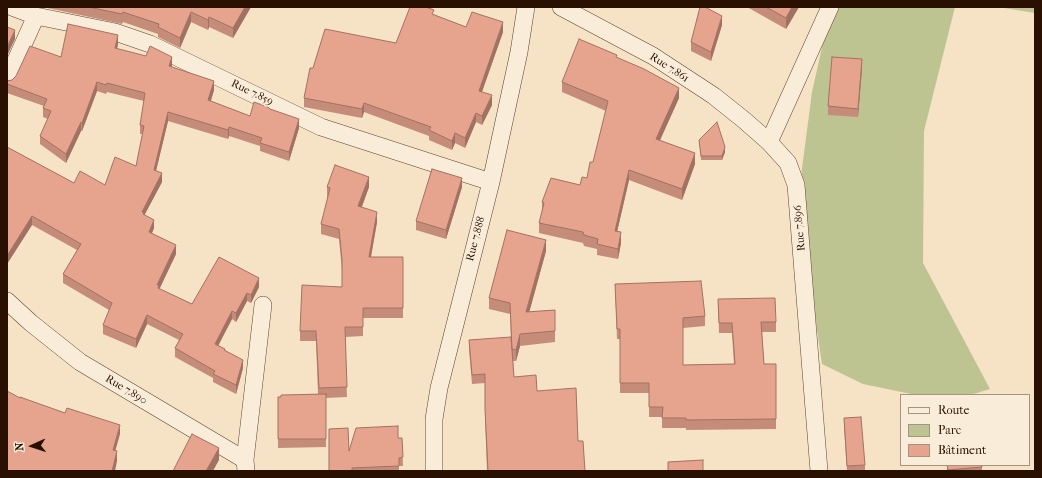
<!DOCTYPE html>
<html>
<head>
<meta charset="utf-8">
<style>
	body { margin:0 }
	#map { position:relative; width:1042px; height:478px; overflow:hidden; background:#f6e2c4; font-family:"IM FELL French Canon",serif }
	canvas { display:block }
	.frame { position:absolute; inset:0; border:8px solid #2a1000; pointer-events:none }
	.legend { position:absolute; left:900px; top:394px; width:130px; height:72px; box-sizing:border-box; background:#f9ecd9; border:1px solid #a69482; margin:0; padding:5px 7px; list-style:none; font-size:12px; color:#2a1000 }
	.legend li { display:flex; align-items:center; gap:8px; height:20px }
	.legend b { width:20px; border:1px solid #a69482 }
	.north { position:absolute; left:12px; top:426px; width:40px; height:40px; -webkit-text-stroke:3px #f9ecd9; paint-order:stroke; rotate:267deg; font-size:11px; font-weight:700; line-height:16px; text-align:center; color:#2a1000 }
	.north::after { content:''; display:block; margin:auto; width:14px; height:18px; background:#2a1000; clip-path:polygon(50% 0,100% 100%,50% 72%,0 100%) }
</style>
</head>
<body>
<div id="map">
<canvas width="1042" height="478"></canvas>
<div class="frame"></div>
<ul class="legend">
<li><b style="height:5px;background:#f9ecd9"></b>Route</li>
<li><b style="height:11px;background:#bec392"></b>Parc</li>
<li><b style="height:11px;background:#e6a38e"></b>Bâtiment</li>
</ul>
<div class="north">N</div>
</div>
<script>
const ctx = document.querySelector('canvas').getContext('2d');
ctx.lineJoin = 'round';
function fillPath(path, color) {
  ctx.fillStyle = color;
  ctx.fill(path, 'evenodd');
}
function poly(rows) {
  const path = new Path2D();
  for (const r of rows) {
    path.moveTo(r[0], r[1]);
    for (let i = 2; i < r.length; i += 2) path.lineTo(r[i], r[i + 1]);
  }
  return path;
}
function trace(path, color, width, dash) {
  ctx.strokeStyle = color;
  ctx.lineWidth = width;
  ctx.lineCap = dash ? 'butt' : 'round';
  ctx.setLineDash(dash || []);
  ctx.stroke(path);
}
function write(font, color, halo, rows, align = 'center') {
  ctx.font = font + ' "IM FELL French Canon",serif';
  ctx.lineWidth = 3;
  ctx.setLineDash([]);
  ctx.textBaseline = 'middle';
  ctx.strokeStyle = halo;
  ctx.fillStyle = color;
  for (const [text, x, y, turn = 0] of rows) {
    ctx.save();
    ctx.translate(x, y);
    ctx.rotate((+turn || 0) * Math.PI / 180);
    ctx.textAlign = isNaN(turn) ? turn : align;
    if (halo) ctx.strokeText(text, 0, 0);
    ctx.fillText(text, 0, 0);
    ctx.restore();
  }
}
const green = poly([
	[831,7,955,7,924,131,923,263,990,389,970,395,916,395,863,384,822,364,798,199,812,92],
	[998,7,1035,7,1035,13]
]);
const street = poly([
	[12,7,36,16,115,32,150,44,321,127,491,182],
	[561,7,653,56,714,96,744,120,769,142],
	[7,80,36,16],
	[7,301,31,323,80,362,245,460,246,471],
	[245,460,263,305],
	[434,471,434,419,439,388,491,182,519,52,526,7],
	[819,471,796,185,788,163,769,142,830,7]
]);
const wall = poly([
	[43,7,251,7,233,38,209,27,208,30,191,22,180,48,158,37,158,34,123,22,122,24],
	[747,7,799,7,786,29],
	[434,15,466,27,503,32,482,92,492,105,482,125,476,122,465,148,455,143,452,150,429,140,429,136,364,112,362,118,304,107,304,98,313,68,396,43],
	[722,25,711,61,691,51,691,42],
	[118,44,117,49,172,66,172,67,214,90,211,101,250,116,270,109,299,128,289,161,260,151,260,146,229,136,228,139,168,121,156,171,162,182,144,215,154,228,152,233,176,254,159,289,192,304,259,287,251,303,247,301,236,322,232,319,218,345,225,350,243,368,236,394,213,382,213,378,175,357,175,348,179,340,147,324,136,348,103,334,103,325,109,310,63,283,63,274,77,250,32,225,7,264,7,147,74,183,105,185,136,166,143,134,140,134,140,125,144,101,107,92,106,94,97,91,82,131,81,131,66,163,40,144,40,136,48,119,43,117,43,108,44,106,7,93,7,81,12,80,61,57],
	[617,58,679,98,660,140,695,164,682,200,629,180,617,231,621,243,618,259,597,255,597,249,584,246,583,243,539,233,539,223,542,212,542,202,580,185,587,178,593,162,606,111,562,92,562,82],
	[862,68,858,117,828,115,828,106],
	[699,140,725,152,722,160,701,160],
	[327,187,369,187,362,207,377,222,371,257,403,257,403,318,363,318,363,336,345,337,347,397,326,398,326,447,278,448,278,397,318,394,316,341,300,341,300,331,342,287,342,270,339,239,321,234,321,224,328,197,327,197],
	[462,187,446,239,416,230,416,221],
	[546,251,529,312,555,310,555,342,520,346,516,361,513,361,514,377,537,391,578,441,585,471,487,471,485,417,485,383,472,384,469,349,469,340,512,358,510,314,489,309,489,298],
	[615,284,705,316,705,326,683,328,683,365,734,364,732,333,719,333,718,299,776,322,776,332,762,332,764,364,776,364,776,429,686,430,686,428,662,428,662,417,649,417,649,393,620,393,620,339,617,339],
	[844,418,865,465,865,471,847,471,844,427],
	[398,438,402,438,403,466,399,466,399,471,329,471],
	[947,465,982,465,982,471,947,471]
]);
const shadedWall = poly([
	[245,7,251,7,233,38,233,28],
	[792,7,799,7,786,29,786,18],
	[191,12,191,22,180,48,180,38],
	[722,16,722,25,711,61,711,52],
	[209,17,209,27,208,30,208,20],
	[503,22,503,32,479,100,479,91],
	[15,30,15,39,7,56,7,47],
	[118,35,118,44,115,57,115,48],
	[172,57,172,66,169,75,169,66],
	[862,59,862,68,858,117,858,109],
	[214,81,214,90,208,109,208,100],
	[97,82,97,91,82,131,82,123],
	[679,88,679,98,656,149,656,139],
	[492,95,492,105,482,125,482,116],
	[364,103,364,112,362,118,362,109],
	[168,112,168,121,154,179,154,170],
	[476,113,476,122,465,148,465,138],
	[299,119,299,128,289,161,289,152],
	[81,122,81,131,66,163,66,154],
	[229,127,229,136,228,139,228,130],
	[455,133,455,143,452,150,452,141],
	[725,147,725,152,722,160,722,156],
	[695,153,695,164,682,200,682,189],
	[629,170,629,180,615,241,615,231],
	[162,173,162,182,144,216,142,212],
	[369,177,369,187,358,216,358,206],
	[462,178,462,187,446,239,446,230],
	[377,212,377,222,369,267,369,257],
	[32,216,32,225,7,264,7,256],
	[154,220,154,228,149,240,149,232],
	[621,232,621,243,618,259,618,249],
	[546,240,546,251,526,324,526,312],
	[176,245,176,254,159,290,159,294,157,285],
	[259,278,259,287,251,303,251,295],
	[247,293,247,301,236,322,236,313],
	[232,311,232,319,215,352,215,344],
	[147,315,147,324,136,348,136,339],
	[520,334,520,346,516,361,516,350],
	[243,360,243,368,236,394,236,385],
	[120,425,120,434,113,459,113,450],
	[219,448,219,460,213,471,206,471],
	[117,451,117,461,115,471,112,471]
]);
const building = poly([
	[88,7,245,7,233,28,209,17,208,20,191,12,180,38,158,27,159,24,123,12,122,14,88,7],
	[410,7,426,7,434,10,432,14,466,27,472,12,503,22,479,91,492,95,482,116,476,113,465,138,455,133,452,141,429,130,431,127,364,103,362,109,304,98,310,68,313,68,325,29,396,43,410,7],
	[700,7,705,7,722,16,711,52,691,42,700,7],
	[766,7,792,7,786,18,766,7],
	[68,24,118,35,115,48,146,56,150,46,172,57,169,66,214,81,208,100,250,116,254,102,268,107,270,109,299,119,289,152,260,143,262,138,229,127,228,130,168,112,154,170,162,173,142,212,144,213,143,214,154,220,149,232,176,245,157,285,159,285,158,288,192,304,219,257,259,278,251,295,247,293,236,313,232,311,215,344,225,349,224,350,243,360,236,385,213,374,215,371,175,348,183,334,147,315,136,339,103,325,112,303,63,274,81,244,32,216,7,256,7,147,74,183,80,171,105,185,115,157,136,166,144,126,140,125,145,93,107,83,106,85,97,82,82,123,81,122,66,154,40,136,51,111,43,108,47,99,7,84,7,81,12,80,16,76,30,46,61,57,68,24],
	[7,27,15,30,7,47,7,27],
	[579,39,617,55,616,57,644,69,679,88,656,139,695,153,682,189,629,170,615,231,621,232,618,249,597,244,598,239,584,235,583,232,539,223,544,203,542,202,551,178,580,185,582,177,587,178,590,162,593,162,608,101,562,82,579,39],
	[832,57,862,59,858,109,828,106,832,57],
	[717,122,725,147,722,156,701,156,699,140,717,122],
	[335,165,369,177,358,206,377,212,369,257,403,257,403,308,363,308,363,327,345,327,347,387,319,388,316,331,300,331,302,285,342,287,342,260,339,229,321,224,330,188,327,187,335,165],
	[432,169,462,178,446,230,416,221,432,169],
	[507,230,546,240,526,312,555,310,555,331,520,334,516,350,512,349,510,303,489,298,507,230],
	[701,281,705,316,683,318,683,365,735,364,732,323,719,323,718,299,775,298,776,322,761,322,764,364,776,364,776,419,686,420,686,418,662,418,663,407,649,407,649,383,620,383,620,329,617,329,615,284,701,281],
	[511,337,514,377,536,375,537,391,576,388,578,441,583,441,585,471,488,471,485,409,485,374,472,375,469,340,511,337],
	[7,391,20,398,20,397,65,413,67,408,120,425,113,450,117,451,112,471,7,471,7,391],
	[326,394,326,439,278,439,278,397,281,397,281,395,326,394],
	[861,417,865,465,847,466,844,418,861,417],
	[398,426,398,438,402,438,403,457,399,458,399,466,352,468,352,471,329,471,329,429,348,428,349,451,356,428,398,426],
	[192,434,219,448,206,471,173,471,192,434],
	[703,460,703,471,668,471,668,462,703,460],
	[947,465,982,465,982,467,948,470,947,465]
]);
const streetNames = [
	["Rue 7.861",669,68,33],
	["Rue 7.859",252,93,26],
	["Rue 7.896",800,228,-95],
	["Rue 7.888",476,239,-75],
	["Rue 7.890",126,390,31]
];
fillPath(green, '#bec392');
trace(street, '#5d4431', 18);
trace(street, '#f9ecd9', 17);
fillPath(wall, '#c68c7a');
fillPath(shadedWall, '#a17263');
fillPath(building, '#e6a38e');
trace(building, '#a17263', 1);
write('11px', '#2a1000', '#f9ecd9', streetNames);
</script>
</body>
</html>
